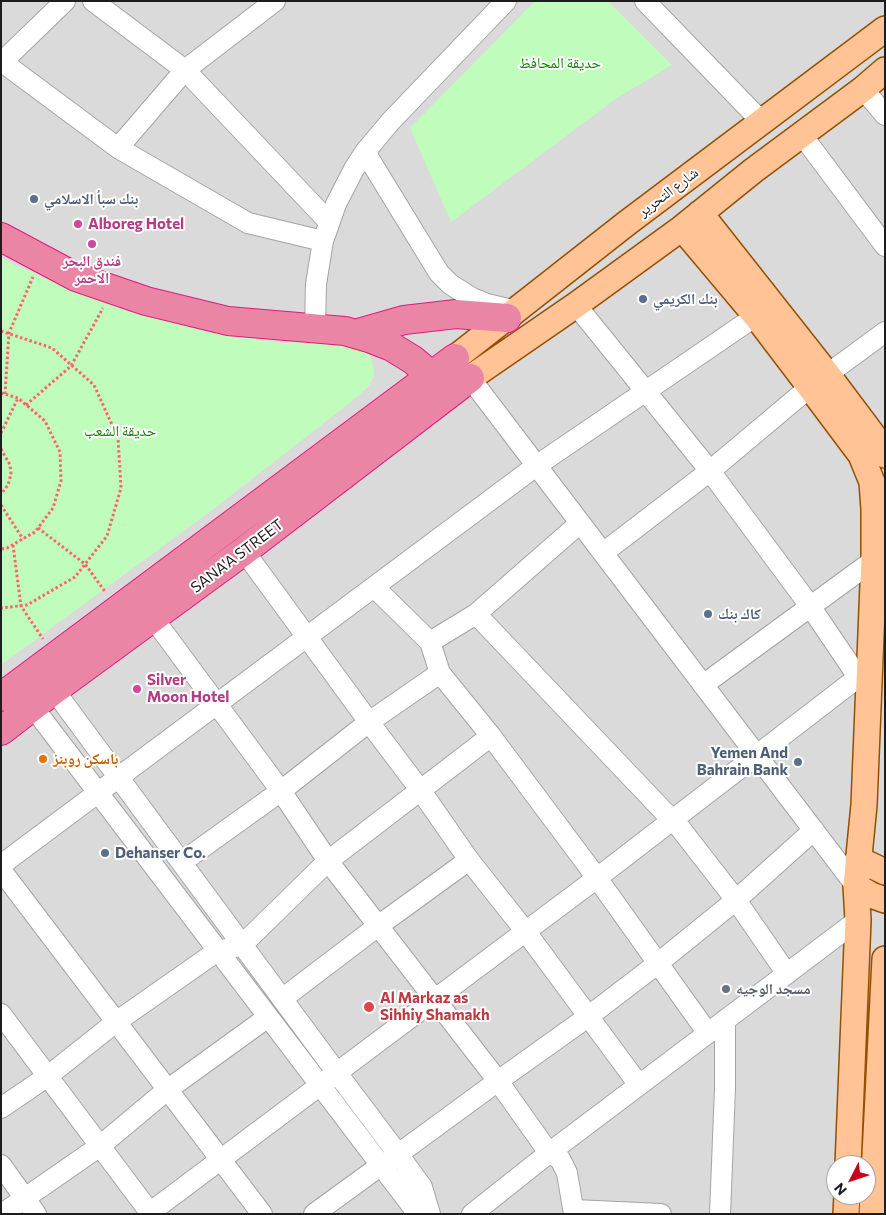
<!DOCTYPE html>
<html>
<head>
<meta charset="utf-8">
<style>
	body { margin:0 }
	#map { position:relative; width:886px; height:1215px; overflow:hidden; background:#efe9e2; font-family:Commissioner,sans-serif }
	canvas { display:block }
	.frame { position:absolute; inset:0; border:2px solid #1d1d1d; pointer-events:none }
	.north { position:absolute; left:826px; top:1155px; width:50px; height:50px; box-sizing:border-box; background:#fff; border:1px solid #a5a5a5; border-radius:50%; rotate:229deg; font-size:14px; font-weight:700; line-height:20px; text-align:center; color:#1d1d1d }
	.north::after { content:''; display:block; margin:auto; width:18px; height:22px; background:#c9001d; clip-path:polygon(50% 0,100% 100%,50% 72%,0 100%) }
</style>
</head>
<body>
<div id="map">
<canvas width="886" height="1215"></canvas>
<div class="frame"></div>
<div class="north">N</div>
</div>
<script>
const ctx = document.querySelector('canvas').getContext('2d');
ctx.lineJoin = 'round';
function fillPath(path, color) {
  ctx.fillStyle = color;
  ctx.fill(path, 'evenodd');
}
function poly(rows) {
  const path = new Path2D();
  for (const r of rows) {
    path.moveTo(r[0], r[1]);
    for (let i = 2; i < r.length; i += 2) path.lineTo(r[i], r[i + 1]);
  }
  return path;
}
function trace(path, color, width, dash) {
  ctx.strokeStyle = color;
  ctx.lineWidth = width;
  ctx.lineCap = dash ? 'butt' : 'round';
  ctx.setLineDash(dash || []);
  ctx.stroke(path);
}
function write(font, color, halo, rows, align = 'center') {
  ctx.font = font + ' Commissioner,"Noto Naskh Arabic",sans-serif';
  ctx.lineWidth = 4;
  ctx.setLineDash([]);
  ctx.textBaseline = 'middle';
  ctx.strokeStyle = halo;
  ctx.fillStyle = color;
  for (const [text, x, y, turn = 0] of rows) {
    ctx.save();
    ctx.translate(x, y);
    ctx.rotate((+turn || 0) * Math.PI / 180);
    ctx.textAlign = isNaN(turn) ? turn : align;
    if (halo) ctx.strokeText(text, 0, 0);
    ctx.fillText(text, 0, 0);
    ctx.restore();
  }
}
const residential = poly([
	[1,1,885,1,885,1214,1,1214],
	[836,1165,866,1165,866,1195,836,1195]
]);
const park = poly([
	[535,1,608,1,672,65,617,98,451,222,410,128],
	[1,257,13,264,77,292,135,311,207,332,281,343,342,340,362,345,370,356,374,369,373,378,368,387,351,402,211,511,1,665]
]);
const path = poly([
	[1,331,52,348,94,385,118,438,121,488,107,536,75,577,27,605,1,608],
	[1,393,18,398,45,421,60,452,61,481,53,508,35,532,7,548,1,549],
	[5,394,9,333,33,277],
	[26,405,71,366,103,308],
	[1,433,18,398],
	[1,449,10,465,11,474,8,485,1,494],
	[1,505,23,539],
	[38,528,85,564,106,593],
	[13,545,21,606,43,639]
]);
const minor = poly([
	[93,1,185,70,329,222],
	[645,1,762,122],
	[1,61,118,148,248,223,323,241],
	[1,63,65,1],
	[863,89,885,115],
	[802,135,885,246],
	[118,148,185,70,275,1],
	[365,152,439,273,450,284,472,298,487,304,508,309],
	[576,305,710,471,810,606,858,677],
	[315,328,316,284,323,241,336,204,354,169,365,152,390,122,506,1],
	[470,378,856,886],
	[244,551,369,722,421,791,469,860,526,932,639,1085],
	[603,553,710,471,810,387,885,332],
	[374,587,430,642,440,673,491,736,597,878,707,1032],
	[476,614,672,820,673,819,736,900,787,974],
	[153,618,281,791,328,861,498,1081,549,1153,560,1159,567,1173,574,1214],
	[430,642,476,614,580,523],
	[703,685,874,560],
	[54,690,337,1073,398,1154,422,1187,430,1214],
	[33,707,418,1214],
	[182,862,281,791,369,722,440,673],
	[1,865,536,466,756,316],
	[1,870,262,1214],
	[282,999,378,926,469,860],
	[1,1014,151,1214],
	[1,1108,48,1076,116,1022,216,952,242,945,328,861,491,736],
	[1,1165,36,1214],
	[574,1210,661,1214],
	[2,1214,100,1146,167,1090,268,1017],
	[148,1214,597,878,869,669],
	[314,1214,380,1166,382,1166,498,1081,589,1016,657,964,736,900,814,830],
	[472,1214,549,1153,858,920],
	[720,1214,725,1088,725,1020]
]);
const major = poly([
	[700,213,827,374,881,446,885,455],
	[682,228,756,316,810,387,861,455,872,482,874,509,874,560,864,805,856,886,858,920,848,1165],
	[455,358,627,223,885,29],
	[470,378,576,305,682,228,754,170,863,89,885,70],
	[858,859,885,872],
	[856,886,871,895,885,900],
	[846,1214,847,1195],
	[872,1214,885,959]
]);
const highway = poly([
	[1,237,76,277,146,301,228,321,345,331,369,338,392,347,413,360,432,376],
	[355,334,404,320,456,314,507,318],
	[1,697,455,358],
	[1,731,54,690,244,551,470,378]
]);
const markers = [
	[34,199,5,"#5c6f8a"],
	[78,224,5,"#d1479c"],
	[92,244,5,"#d1479c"],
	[643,299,5,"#5c6f8a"],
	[708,614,5,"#5c6f8a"],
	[137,689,5,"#d1479c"],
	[43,759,5,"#e8710a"],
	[798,762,5,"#5c6f8a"],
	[105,853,5,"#5c6f8a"],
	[726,989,5,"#6b7280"],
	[369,1007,6,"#e0444e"]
];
const parkNames = [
	["حديقة المحافظ",560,63],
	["حديقة الشعب",120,431]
];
const streetNames = [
	["شارع التحرير",668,192,-37],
	["SANA'A STREET",237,556,-37]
];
const serviceNames = [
	["بنك سبأ الاسلامي",44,199],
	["بنك الكريمي",653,299],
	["كاك بنك",718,614],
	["Yemen And",788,753,"right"],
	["Bahrain Bank",788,770,"right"],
	["Dehanser Co.",115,853]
];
const hotelNames = [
	["Alboreg Hotel",88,224],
	["فندق البحر",92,261,"center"],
	["الاحمر",92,278,"center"],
	["Silver",147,680],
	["Moon Hotel",147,697]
];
const foodNames = [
	["باسكن روبنز",53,759]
];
const worshipNames = [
	["مسجد الوجيه",736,989]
];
const healthNames = [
	["Al Markaz as",380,998],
	["Sihhiy Shamakh",380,1015]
];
fillPath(residential, '#dbdada');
fillPath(park, '#c0fcbc');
trace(minor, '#a4a4a4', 22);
trace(major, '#954f00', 28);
trace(highway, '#e01b7b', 30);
trace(path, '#ff6269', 3, [2.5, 2.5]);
trace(minor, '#fff', 20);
trace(major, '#ffc396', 25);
trace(highway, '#ea85a6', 28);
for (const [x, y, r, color] of markers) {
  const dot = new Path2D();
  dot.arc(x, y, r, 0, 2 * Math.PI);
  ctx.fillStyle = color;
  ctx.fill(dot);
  trace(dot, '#fff', 2);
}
write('15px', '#0d7f06', '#fff', parkNames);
write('15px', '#1d1d1d', '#fff', streetNames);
write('bold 15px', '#4e5e75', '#fff', serviceNames, 'left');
write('bold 15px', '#b23c85', '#fff', hotelNames, 'left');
write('bold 15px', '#c56008', '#fff', foodNames, 'left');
write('bold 15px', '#5b616d', '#fff', worshipNames, 'left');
write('bold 15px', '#be3a42', '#fff', healthNames, 'left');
</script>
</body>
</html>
